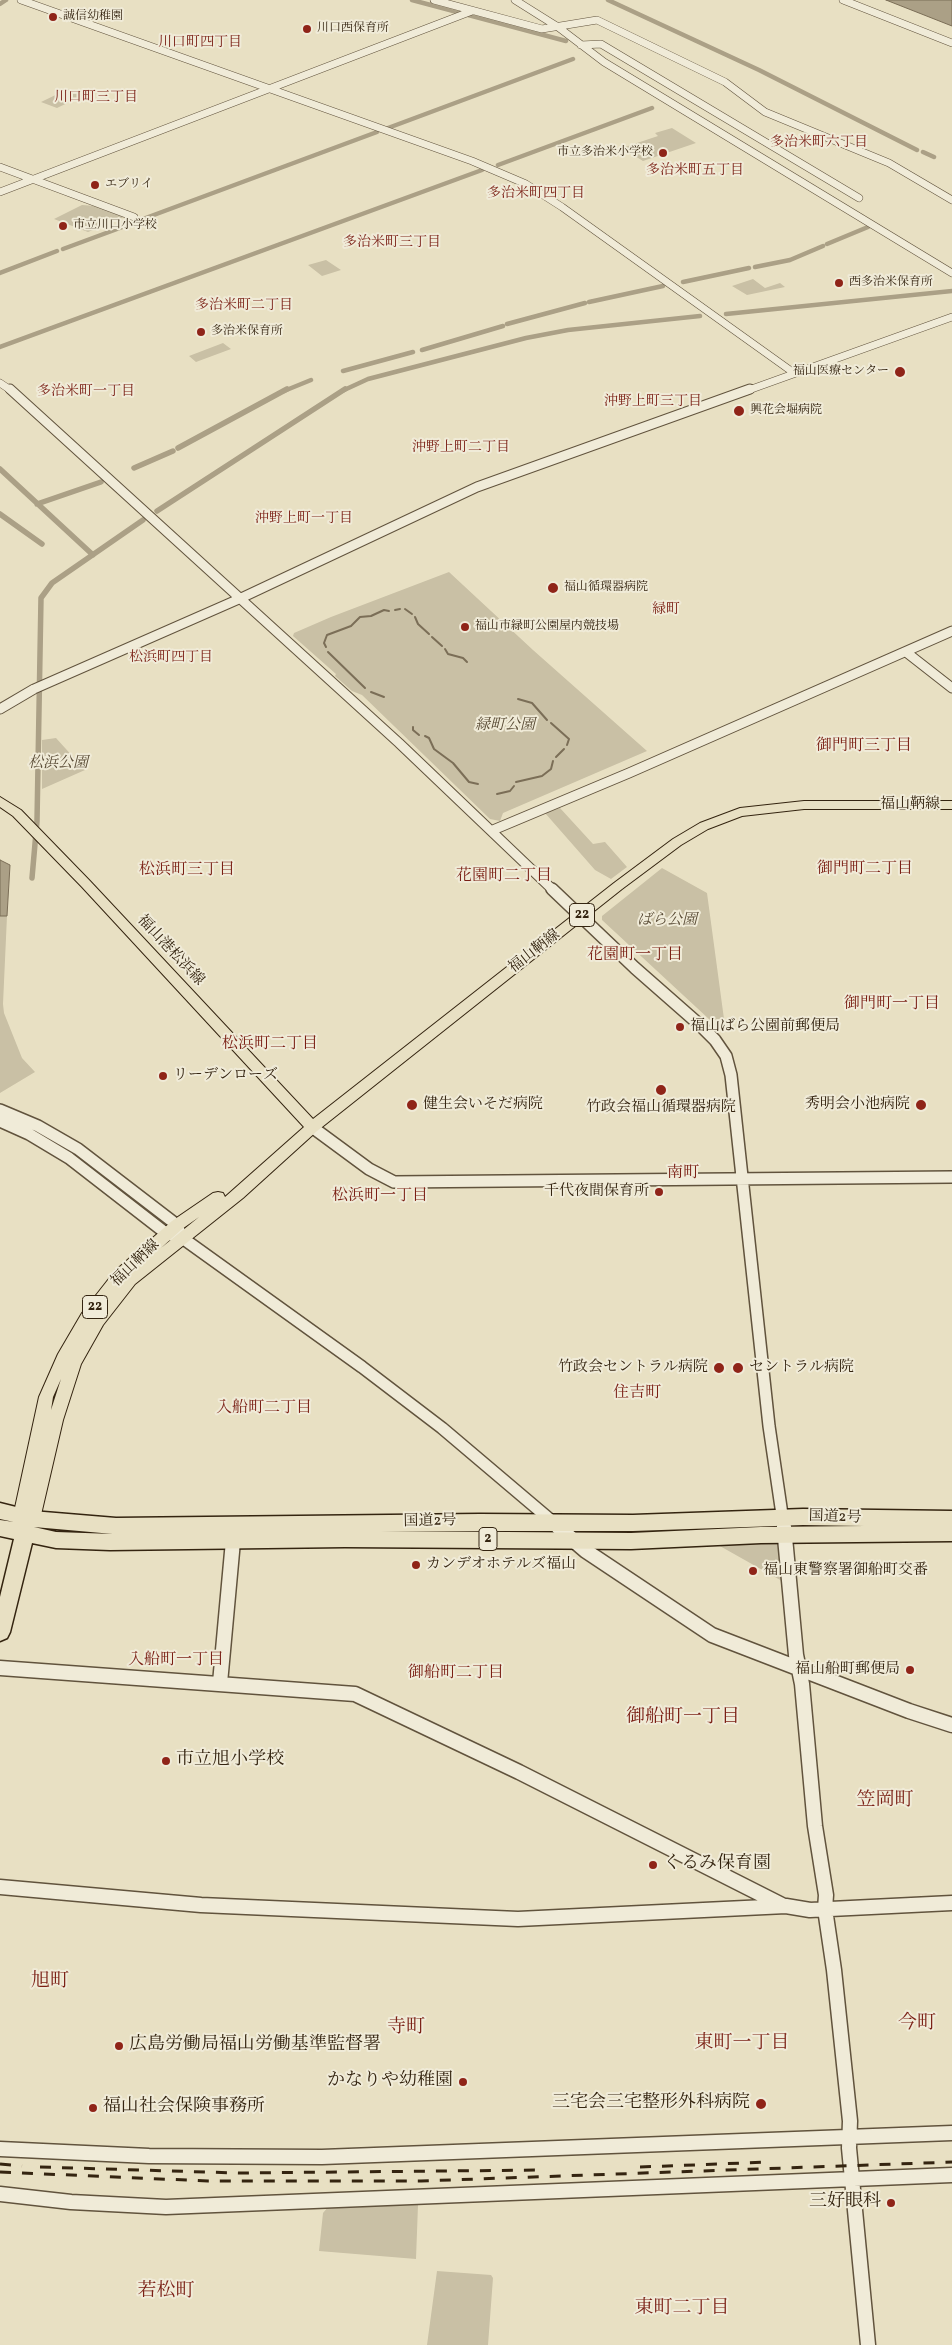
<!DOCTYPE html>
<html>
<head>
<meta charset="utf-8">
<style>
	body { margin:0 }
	canvas { display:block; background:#e8e0c3 }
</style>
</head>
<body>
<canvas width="952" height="2345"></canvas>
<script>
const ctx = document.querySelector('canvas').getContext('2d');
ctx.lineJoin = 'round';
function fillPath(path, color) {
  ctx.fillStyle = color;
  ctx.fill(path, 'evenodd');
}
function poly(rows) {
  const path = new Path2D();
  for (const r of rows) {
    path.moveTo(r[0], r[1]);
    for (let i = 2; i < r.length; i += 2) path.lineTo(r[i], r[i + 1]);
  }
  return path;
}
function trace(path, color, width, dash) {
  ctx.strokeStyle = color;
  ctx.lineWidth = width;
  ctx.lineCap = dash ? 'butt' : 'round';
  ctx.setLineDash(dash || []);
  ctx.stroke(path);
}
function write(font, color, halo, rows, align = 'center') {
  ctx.font = font + ' Vollkorn,"Noto Serif JP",serif';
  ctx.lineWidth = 4;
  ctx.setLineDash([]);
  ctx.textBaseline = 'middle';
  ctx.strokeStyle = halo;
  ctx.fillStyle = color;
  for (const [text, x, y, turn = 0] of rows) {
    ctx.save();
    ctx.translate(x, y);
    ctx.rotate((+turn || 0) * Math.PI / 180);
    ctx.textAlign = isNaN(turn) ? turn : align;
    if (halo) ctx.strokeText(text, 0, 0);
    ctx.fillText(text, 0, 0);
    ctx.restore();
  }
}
const green = poly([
	[68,89,84,95,57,108,41,102],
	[672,128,696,143,643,161,622,148,658,136,655,133],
	[82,205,96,206,124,217,88,232,54,219],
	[326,260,341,270,322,276,308,265],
	[753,279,765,288,780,283,785,287,747,295,732,286],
	[223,343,231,349,196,362,189,356],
	[449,572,533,650,647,751,503,813,500,821,490,819,362,695,352,691,335,676,336,674,293,636,294,633,331,617],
	[56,738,85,770,42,789,42,740],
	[560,808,593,844,605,842,627,867,611,879,595,870,545,813],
	[662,868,707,893,724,1019,710,1020,602,920,602,916],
	[0,916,7,916,3,1004,4,1013,22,1058,35,1072,0,1093],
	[711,1541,780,1541,782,1581],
	[418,2205,416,2259,319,2251,323,2213,328,2207],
	[437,2271,491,2275,493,2278,488,2345,427,2345]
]);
const water = poly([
	[886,0,952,0,952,26,886,0],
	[0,860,10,865,7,916,0,916,0,860]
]);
const stream = poly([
	[405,609,412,614],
	[395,610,400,609],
	[415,617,418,624,429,634],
	[432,637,442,646],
	[326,647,324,643,327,635,351,626,360,617,371,616,384,610,389,611],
	[445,649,448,654,463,658,467,662],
	[328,652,365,688],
	[371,692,384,697],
	[518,699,532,703,547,720],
	[551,723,569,739,567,745],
	[413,727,413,730,419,735],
	[425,736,429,738,434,749,453,763,469,782,478,784],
	[556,757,564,749],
	[516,782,542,776,551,769,553,761],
	[497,794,510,791,514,786]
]);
const canalFar1 = poly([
	[412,0,566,41],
	[608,0,759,70,917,150],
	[0,4,6,0],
	[388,128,573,59],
	[923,152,934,157],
	[498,165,652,108],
	[143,219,377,132],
	[827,244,868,227],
	[63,249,136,222],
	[755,267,790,260,823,246],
	[0,273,57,251],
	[683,282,749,268],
	[589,302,663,286],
	[726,314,952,291],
	[507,324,585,303],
	[0,347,482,170],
	[422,350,503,326],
	[343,371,413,352],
	[284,391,311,380],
	[342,391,368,379,526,338,568,330,700,316]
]);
const canal = poly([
	[178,448,287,389],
	[134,468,173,451],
	[0,469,93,555],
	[37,504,101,482],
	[157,511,345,389],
	[0,514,42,544],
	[32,878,37,821,41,598,52,583,143,520]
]);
const minorFar3 = poly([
	[21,0,472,161,526,184,562,207,794,373],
	[434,0,542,29,597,20,725,82,765,112,889,163,952,200],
	[515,0,558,27,604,62,952,273],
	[843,0,952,43],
	[581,45,601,44,859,198],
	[0,167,134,217],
	[0,192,472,11],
	[0,383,12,391],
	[746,391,952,317]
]);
const minorFar2 = poly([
	[10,389,399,743,553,890],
	[906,652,952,688],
	[0,709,34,689,239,599,477,487,750,389],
	[493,830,629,773,952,631]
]);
const minorFar1 = poly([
	[552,889,635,968,701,1026,715,1040,726,1056,731,1075,769,1426,784,1528],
	[0,1110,38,1126,78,1149,177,1225,180,1233],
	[0,1121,29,1134,69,1158,167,1234,181,1237,362,1367,442,1428,560,1528],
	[312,1127,369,1169,394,1182,952,1177]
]);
const minor = poly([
	[558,1527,586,1551,712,1635,909,1711,952,1725],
	[784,1527,796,1655,802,1684,815,1826,826,1895,825,1909,834,1970,850,2121,849,2148,868,2345],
	[0,1668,355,1694,519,1772,784,1906],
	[220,1683,233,1541],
	[0,1887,201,1905,518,1919,786,1906,810,1910,952,1903],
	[0,2149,149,2156,322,2157,952,2133],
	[0,2194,71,2202,166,2207,952,2175]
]);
const major = poly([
	[0,797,21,810,90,881,313,1119,614,883,673,839,700,823,740,808,804,801,952,801,952,809,804,809,742,816,708,829,681,845,622,889,317,1131,243,1198,135,1284,103,1325,81,1364,63,1420,40,1519,38,1524,32,1526,26,1522,21,1524,15,1522,13,1517,39,1397,58,1354,82,1313,115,1271,172,1221,213,1193,218,1192,223,1193,225,1197,304,1127,82,887,13,816,0,807,0,797],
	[199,1217,161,1248,182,1229,199,1217],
	[61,1379,51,1410,53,1397,61,1379]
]);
const highway = poly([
	[0,1503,32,1511,116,1518,480,1514,633,1515,803,1509,952,1511,952,1541,761,1543,631,1549,345,1547,110,1550,56,1548,32,1543,10,1632,7,1638,0,1641,0,1597,14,1539,0,1536,0,1520,14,1522,0,1519,0,1503],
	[803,1525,864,1526,761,1527,631,1533,381,1531,633,1531,803,1525],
	[34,1527,113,1534,56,1532,34,1527]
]);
const rail = poly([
	[0,2164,22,2166],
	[40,2167,239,2173,545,2170],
	[640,2167,770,2162],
	[0,2172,208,2181,421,2181,952,2162]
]);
const markers = [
	[53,17,5,"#8f2418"],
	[307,29,5,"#8f2418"],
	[663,153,5,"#8f2418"],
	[95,185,5,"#8f2418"],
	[63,226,5,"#8f2418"],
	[839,283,5,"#8f2418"],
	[201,332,5,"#8f2418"],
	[900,372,6,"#8f2418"],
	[739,411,6,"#8f2418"],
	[553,588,6,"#8f2418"],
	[465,627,5,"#8f2418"],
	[680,1027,5,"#8f2418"],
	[163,1076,5,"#8f2418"],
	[661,1090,6,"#8f2418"],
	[412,1105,6,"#8f2418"],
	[921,1105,6,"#8f2418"],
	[659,1192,5,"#8f2418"],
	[719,1368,6,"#8f2418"],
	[738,1368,6,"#8f2418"],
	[416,1565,5,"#8f2418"],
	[753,1571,5,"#8f2418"],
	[910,1670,5,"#8f2418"],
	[166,1761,5,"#8f2418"],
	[653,1865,5,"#8f2418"],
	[119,2046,5,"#8f2418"],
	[463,2082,5,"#8f2418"],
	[761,2104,6,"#8f2418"],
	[93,2108,5,"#8f2418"],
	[891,2203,5,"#8f2418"]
];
const farPoinames = [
	["誠信幼稚園",63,17],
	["川口西保育所",317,29],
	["市立多治米小学校",653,153,"right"],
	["エブリイ",105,185],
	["市立川口小学校",73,226],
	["西多治米保育所",849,283],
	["多治米保育所",211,332],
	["福山医療センター",889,372,"right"],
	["興花会堀病院",750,411],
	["福山循環器病院",564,588],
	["福山市緑町公園屋内競技場",475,627]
];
const farNeighbourhoodnames = [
	["川口町四丁目",200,43],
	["川口町三丁目",96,98],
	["多治米町六丁目",819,143],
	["多治米町五丁目",695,171],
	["多治米町四丁目",536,194],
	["多治米町三丁目",392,243],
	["多治米町二丁目",244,306],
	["多治米町一丁目",86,392],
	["沖野上町三丁目",653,402],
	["沖野上町二丁目",461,448],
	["沖野上町一丁目",304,519],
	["緑町",666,610],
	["松浜町四丁目",171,658]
];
const shields = [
	[582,915,25],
	[95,1307,25],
	[488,1539,18]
];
const shieldNames = [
	["22",582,915],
	["22",95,1307],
	["2",488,1539]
];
const parkNames = [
	["緑町公園",505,726],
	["松浜公園",58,764],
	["ばら公園",667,921]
];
const streetNames = [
	["福山鞆線",910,805],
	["福山港松浜線",170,951,47],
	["福山鞆線",535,952,-38],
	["福山鞆線",136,1264,-44],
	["国道2号",835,1518,2],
	["国道2号",430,1522,-1]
];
const poiNames = [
	["福山ばら公園前郵便局",690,1027],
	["リーデンローズ",173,1076],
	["健生会いそだ病院",423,1105],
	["秀明会小池病院",910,1105,"right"],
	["竹政会福山循環器病院",661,1108,"center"],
	["千代夜間保育所",649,1192,"right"],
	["竹政会セントラル病院",708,1368,"right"],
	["セントラル病院",749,1368],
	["カンデオホテルズ福山",426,1565],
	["福山東警察署御船町交番",763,1571],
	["福山船町郵便局",900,1670,"right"]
];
const neighbourhoodNames = [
	["御門町三丁目",864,747],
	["御門町二丁目",865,870],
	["松浜町三丁目",187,871],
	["花園町二丁目",504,877],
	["花園町一丁目",635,956],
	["御門町一丁目",892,1005],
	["松浜町二丁目",270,1045],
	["南町",683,1174],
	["松浜町一丁目",380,1197],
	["住吉町",637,1394],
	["入船町二丁目",264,1409],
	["入船町一丁目",176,1661],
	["御船町二丁目",456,1674]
];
const nearPoinames = [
	["市立旭小学校",176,1761],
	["くるみ保育園",663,1865],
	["広島労働局福山労働基準監督署",129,2046],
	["かなりや幼稚園",453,2082,"right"],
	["三宅会三宅整形外科病院",750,2104,"right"],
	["福山社会保険事務所",103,2108],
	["三好眼科",881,2203,"right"]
];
const nearNeighbourhoodnames = [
	["御船町一丁目",683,1719],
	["笠岡町",885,1802],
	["旭町",50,1983],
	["今町",917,2025],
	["寺町",406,2029],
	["東町一丁目",742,2045],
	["若松町",166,2293],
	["東町二丁目",682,2310]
];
fillPath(green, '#c9c0a5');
fillPath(water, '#aba086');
trace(water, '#7b6e57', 1);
trace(stream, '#7b6e57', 2);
trace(canalFar1, '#aba086', 4.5);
trace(canal, '#aba086', 5.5);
trace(minorFar3, '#61533d', 8);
trace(minorFar2, '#61533d', 11);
trace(minorFar1, '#61533d', 14);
trace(minor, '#61533d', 17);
trace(major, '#342410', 2);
trace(highway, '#342410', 3);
trace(minorFar3, '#f0ebd8', 7);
trace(minorFar2, '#f0ebd8', 9);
trace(minorFar1, '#f0ebd8', 11);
trace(minor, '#f0ebd8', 14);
fillPath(major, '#e8e0c3');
fillPath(highway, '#e8e0c3');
trace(rail, '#342410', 3, [11, 11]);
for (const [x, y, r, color] of markers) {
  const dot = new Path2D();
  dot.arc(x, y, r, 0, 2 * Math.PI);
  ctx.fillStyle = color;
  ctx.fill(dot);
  trace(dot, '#f0ebd8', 2);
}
write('12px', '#342410', '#f0ebd8', farPoinames, 'left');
write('14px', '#7a1f14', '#f0ebd8', farNeighbourhoodnames);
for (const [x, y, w] of shields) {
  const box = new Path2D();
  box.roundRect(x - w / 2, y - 11.5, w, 23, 4);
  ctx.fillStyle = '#f0ebd8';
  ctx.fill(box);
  trace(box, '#342410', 1);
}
write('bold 14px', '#342410', null, shieldNames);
write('italic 15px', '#594b35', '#f0ebd8', parkNames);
write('15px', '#342410', '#f0ebd8', streetNames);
write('15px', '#342410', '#f0ebd8', poiNames, 'left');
write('16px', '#7a1f14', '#f0ebd8', neighbourhoodNames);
write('18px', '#342410', '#f0ebd8', nearPoinames, 'left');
write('19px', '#7a1f14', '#f0ebd8', nearNeighbourhoodnames);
</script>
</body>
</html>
